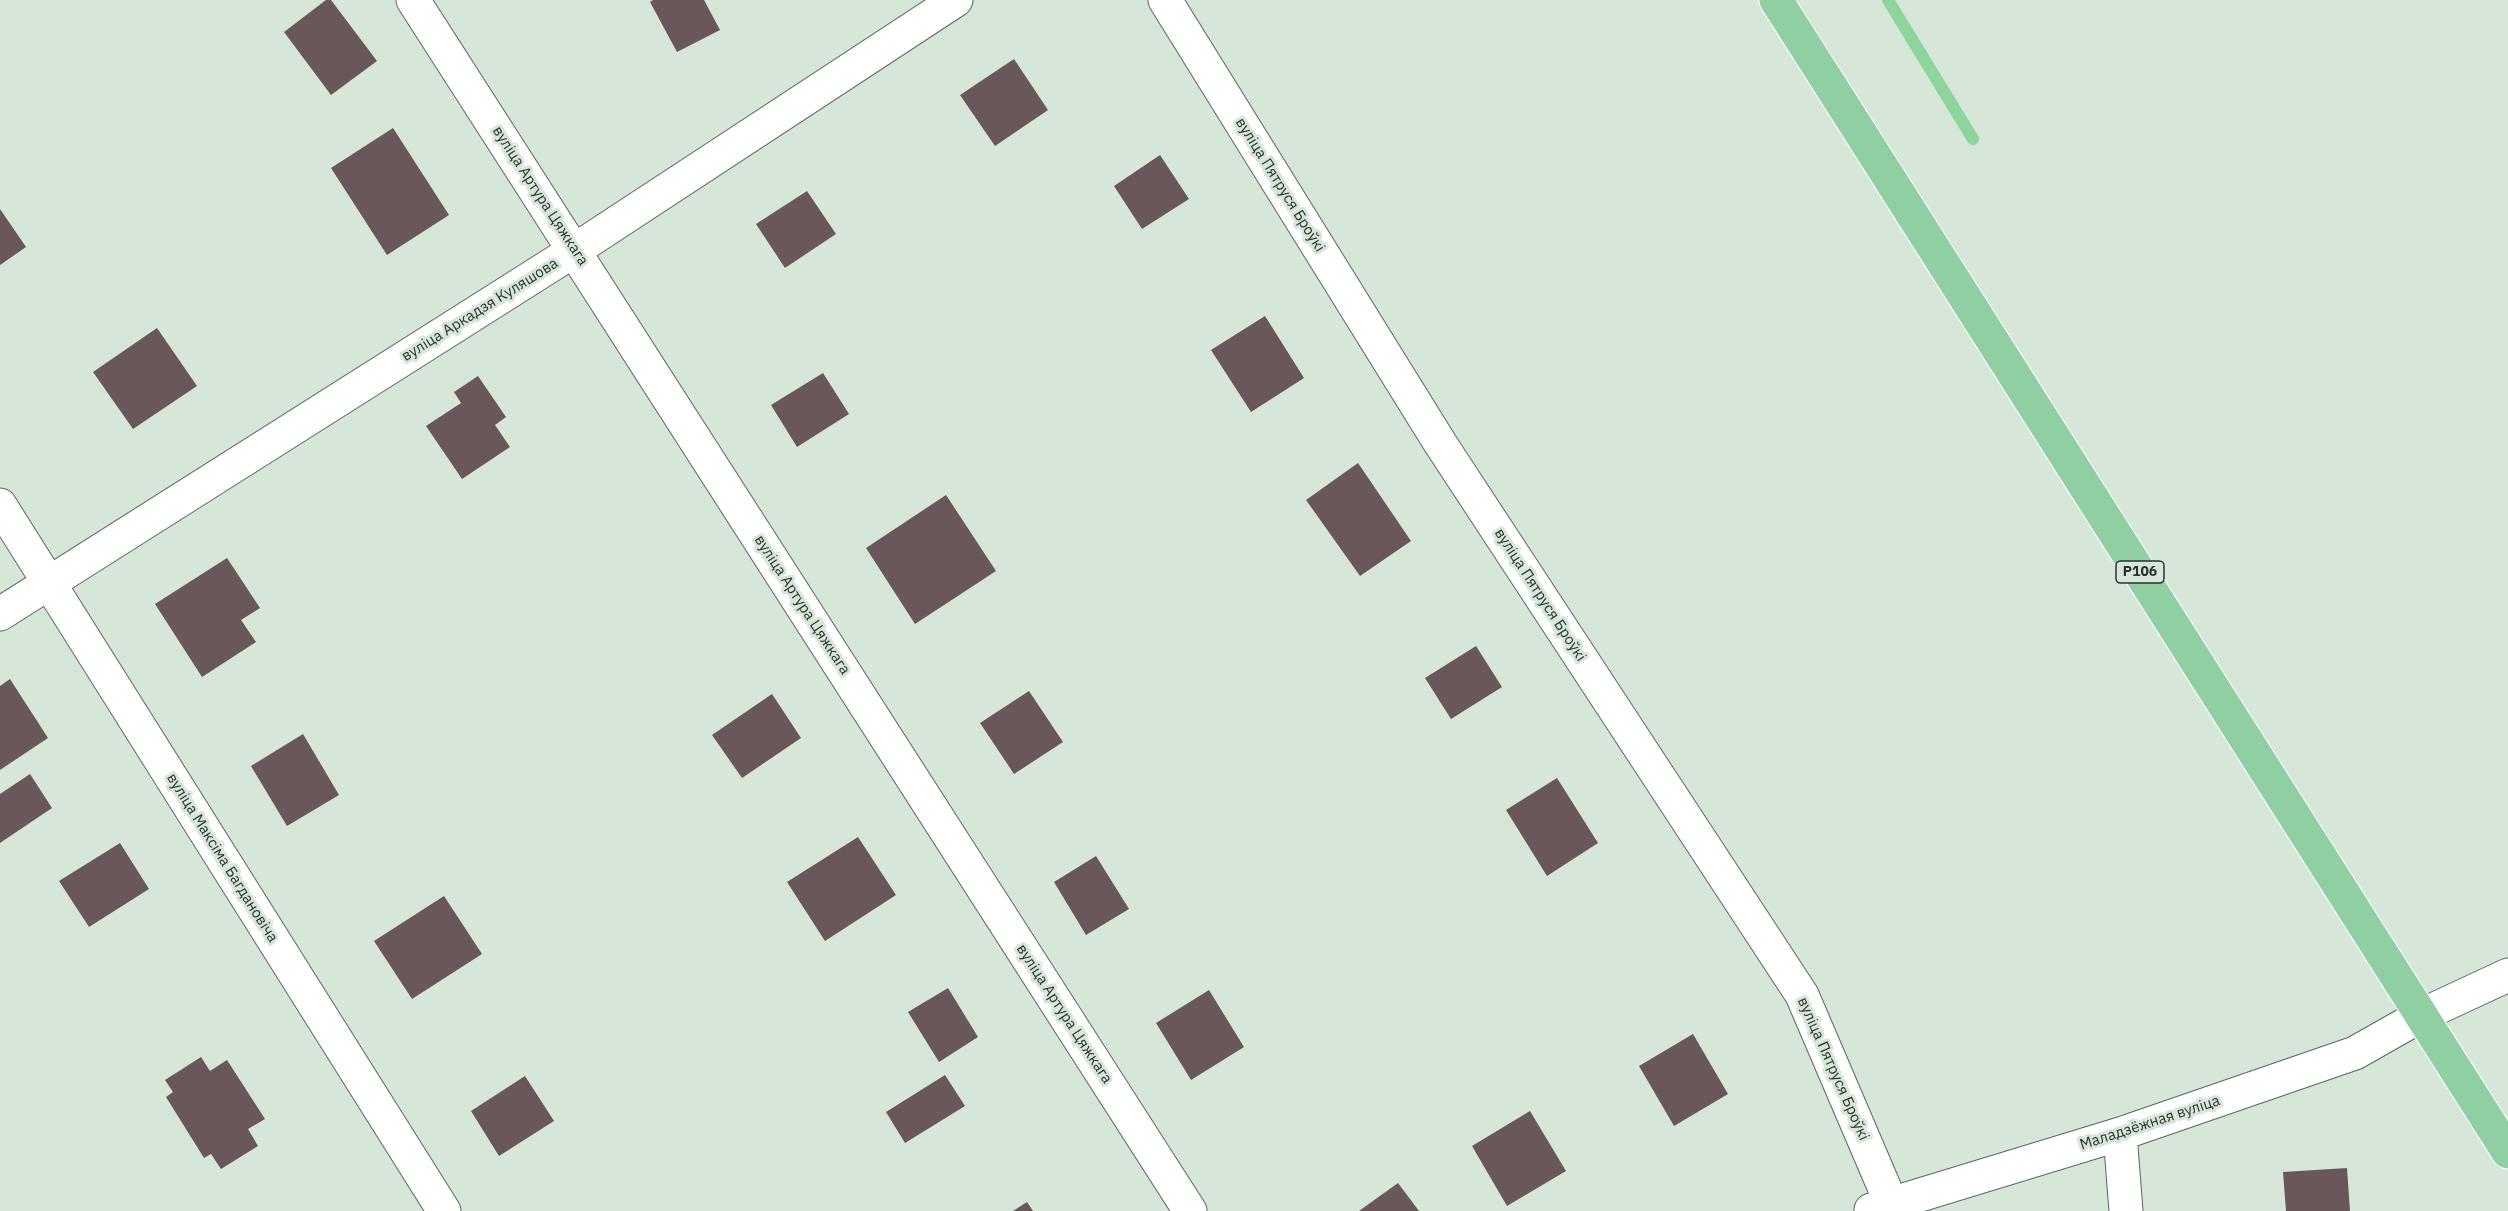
<!DOCTYPE html>
<html>
<head>
<meta charset="utf-8">
<style>
	body { margin:0 }
	canvas { display:block; background:#d6e6d8 }
</style>
</head>
<body>
<canvas width="2508" height="1211"></canvas>
<script>
const ctx = document.querySelector('canvas').getContext('2d');
ctx.lineJoin = 'round';
function poly(rows) {
  const path = new Path2D();
  for (const r of rows) {
    path.moveTo(r[0], r[1]);
    for (let i = 2; i < r.length; i += 2) path.lineTo(r[i], r[i + 1]);
  }
  return path;
}
function trace(path, color, width, dash) {
  ctx.strokeStyle = color;
  ctx.lineWidth = width;
  ctx.lineCap = dash ? 'butt' : 'round';
  ctx.setLineDash(dash || []);
  ctx.stroke(path);
}
function fillPath(path, color) {
  ctx.fillStyle = color;
  ctx.fill(path, 'evenodd');
}
function write(font, color, halo, rows, align = 'center') {
  ctx.font = font + ' "IBM Plex Sans",sans-serif';
  ctx.lineWidth = 6;
  ctx.setLineDash([]);
  ctx.textBaseline = 'middle';
  ctx.strokeStyle = halo;
  ctx.fillStyle = color;
  for (const [text, x, y, turn = 0] of rows) {
    ctx.save();
    ctx.translate(x, y);
    ctx.rotate((+turn || 0) * Math.PI / 180);
    ctx.textAlign = isNaN(turn) ? turn : align;
    if (halo) ctx.strokeText(text, 0, 0);
    ctx.fillText(text, 0, 0);
    ctx.restore();
  }
}
const stream = poly([
	[1888,0,1973,139]
]);
const building = poly([
	[326,0,331,0,377,61,331,95,284,32],
	[653,0,704,0,720,30,677,52,650,2],
	[1014,59,1048,110,995,146,960,95],
	[393,128,449,215,387,255,331,168],
	[1160,155,1189,199,1142,229,1114,186],
	[807,191,836,234,785,268,756,224],
	[0,209,26,247,0,265],
	[1265,316,1304,378,1251,412,1211,350],
	[157,328,197,386,133,429,93,372],
	[823,373,849,414,797,447,771,405],
	[478,376,506,417,495,425,510,447,462,479,426,426,461,403,454,392],
	[1358,463,1411,541,1360,576,1306,500],
	[946,495,996,571,915,624,866,548],
	[227,558,260,608,241,620,256,642,202,677,155,604],
	[1476,646,1502,687,1451,719,1425,678],
	[10,679,48,738,0,770,0,686],
	[1029,691,1063,742,1014,774,980,723],
	[772,694,801,738,742,778,712,735],
	[303,734,339,795,287,826,251,766],
	[30,774,52,808,0,843,0,794],
	[1557,778,1598,843,1547,876,1506,810],
	[858,837,896,895,825,941,787,882],
	[120,843,149,889,89,927,59,881],
	[1096,856,1129,909,1086,935,1054,882],
	[444,896,482,954,412,999,374,941],
	[948,988,978,1037,939,1062,908,1012],
	[1209,990,1244,1047,1191,1080,1156,1023],
	[1693,1034,1728,1094,1674,1126,1639,1066],
	[201,1057,210,1071,227,1060,265,1119,248,1129,258,1146,221,1169,211,1154,204,1158,166,1097,173,1092,165,1080],
	[945,1075,965,1106,905,1143,886,1112],
	[525,1076,554,1121,499,1156,471,1111],
	[1530,1111,1566,1171,1507,1206,1472,1146],
	[2347,1168,2350,1211,2286,1211,2283,1172],
	[1398,1183,1419,1211,1359,1211],
	[1027,1202,1033,1211,1013,1211]
]);
const minor = poly([
	[413,0,1190,1211],
	[1165,0,1440,443,1802,995,1891,1203],
	[0,505,444,1211],
	[0,614,575,250,956,0],
	[2120,1134,2126,1211],
	[1871,1210,2120,1134,2355,1053,2422,1015,2508,975]
]);
const major = poly([
	[1776,0,2508,1152]
]);
const shields = [
	[2140,572,48]
];
const shieldNames = [
	["Р106",2140,572]
];
const streetNames = [
	["вуліца Пятруся Броўкі",1280,185,58],
	["вуліца Артура Цяжкага",540,196,57],
	["вуліца Аркадзя Куляшова",480,310,-32],
	["вуліца Пятруся Броўкі",1540,595,57],
	["вуліца Артура Цяжкага",802,605,57],
	["вуліца Максіма Багдановіча",222,858,58],
	["вуліца Артура Цяжкага",1064,1014,57],
	["вуліца Пятруся Броўкі",1833,1069,66],
	["Маладзёжная вуліца",2150,1123,-18]
];
trace(stream, '#8dd49d', 12);
fillPath(building, '#6a5759');
trace(minor, '#59675c', 35);
trace(major, '#fff', 35);
trace(minor, '#fff', 33);
trace(major, '#90cea3', 33);
for (const [x, y, w] of shields) {
  const box = new Path2D();
  box.roundRect(x - w / 2, y - 11, w, 22, 4.5);
  ctx.fillStyle = '#d6e6d8';
  ctx.fill(box);
  trace(box, '#2b312c', 1.5);
}
write('bold 14px', '#2b312c', null, shieldNames);
write('15px', '#2b312c', '#d6e6d8', streetNames);
</script>
</body>
</html>
